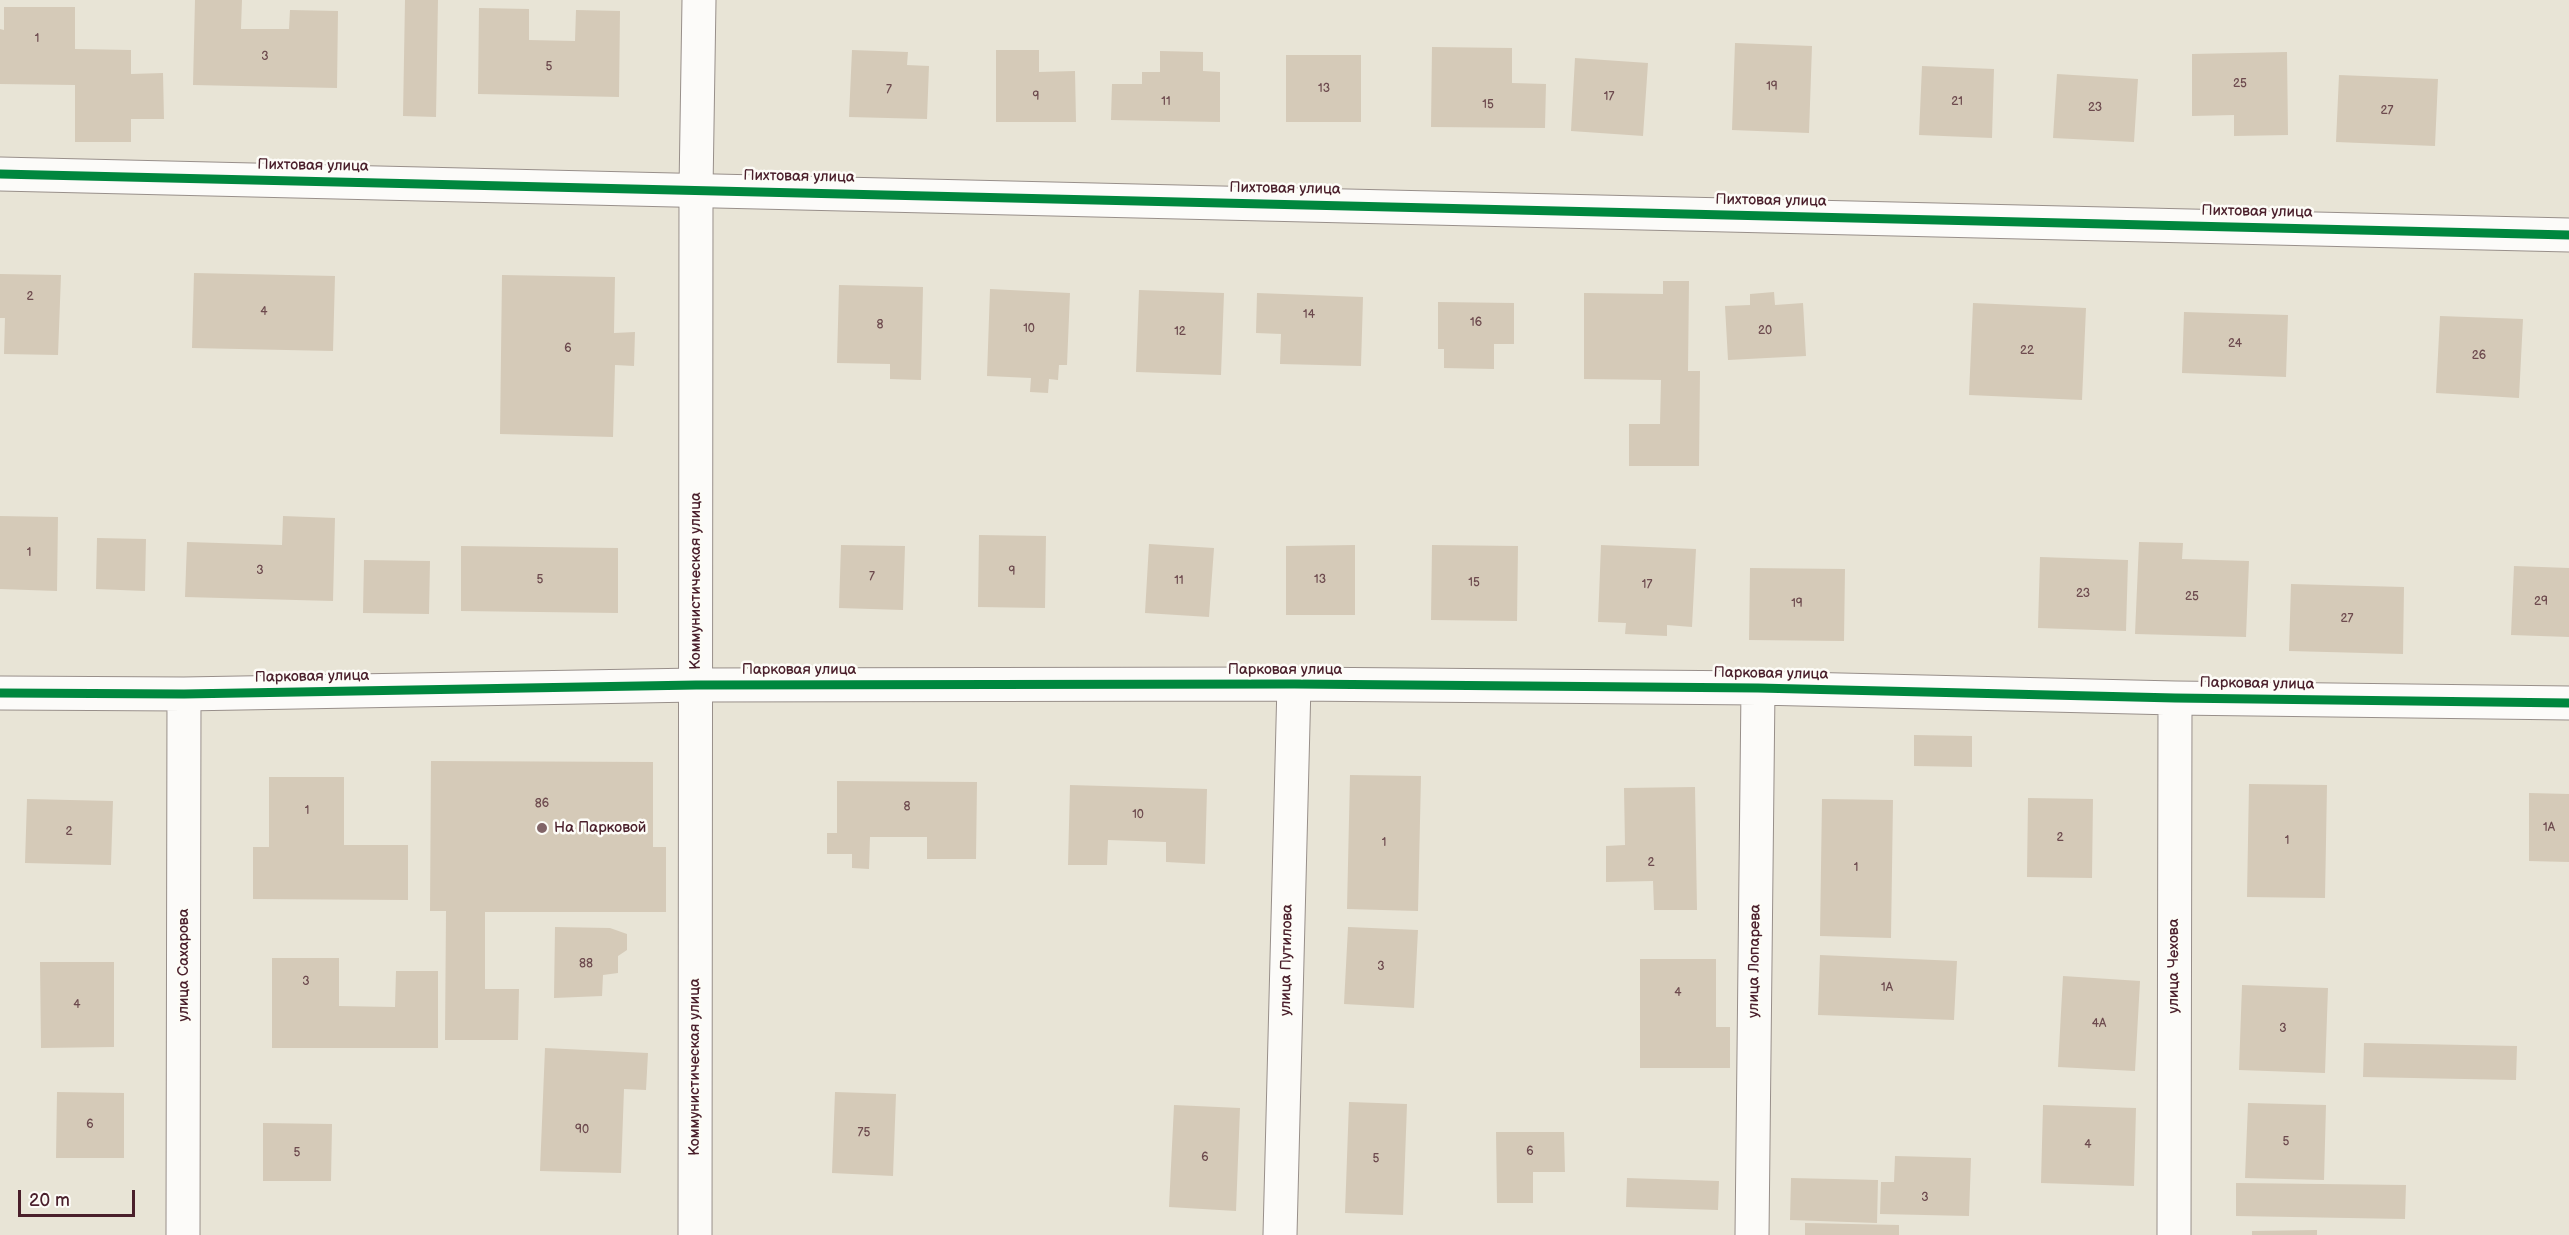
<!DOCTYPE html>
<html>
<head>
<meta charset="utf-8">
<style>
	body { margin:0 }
	#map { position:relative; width:2569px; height:1235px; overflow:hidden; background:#e8e4d6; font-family:"Balsamiq Sans",sans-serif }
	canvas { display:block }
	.scale { position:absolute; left:18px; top:1190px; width:117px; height:27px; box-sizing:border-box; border:3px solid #4a1f2b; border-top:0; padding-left:8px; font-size:18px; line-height:21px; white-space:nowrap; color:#4a1f2b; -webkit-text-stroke:4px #fdfcf7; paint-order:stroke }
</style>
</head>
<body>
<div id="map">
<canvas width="2569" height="1235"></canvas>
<div class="scale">20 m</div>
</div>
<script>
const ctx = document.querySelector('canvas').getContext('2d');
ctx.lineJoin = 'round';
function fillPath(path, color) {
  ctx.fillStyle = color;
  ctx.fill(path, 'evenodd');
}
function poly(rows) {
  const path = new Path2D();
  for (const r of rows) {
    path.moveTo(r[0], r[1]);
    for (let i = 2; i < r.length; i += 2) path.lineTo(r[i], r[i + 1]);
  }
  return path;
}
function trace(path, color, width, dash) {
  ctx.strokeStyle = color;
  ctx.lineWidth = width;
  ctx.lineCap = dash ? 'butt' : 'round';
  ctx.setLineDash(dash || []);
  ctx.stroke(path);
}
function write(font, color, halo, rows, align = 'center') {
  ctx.font = font + ' "Balsamiq Sans",sans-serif';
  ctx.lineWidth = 5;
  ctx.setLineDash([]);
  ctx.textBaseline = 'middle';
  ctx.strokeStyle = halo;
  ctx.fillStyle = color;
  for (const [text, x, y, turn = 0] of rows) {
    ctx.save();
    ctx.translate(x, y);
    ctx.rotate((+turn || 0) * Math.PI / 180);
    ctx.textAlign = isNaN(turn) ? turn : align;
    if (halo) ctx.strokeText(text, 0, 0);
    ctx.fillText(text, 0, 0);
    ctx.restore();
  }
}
const building = poly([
	[195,0,242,0,241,29,289,29,290,10,338,11,337,88,193,85],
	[405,0,438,0,436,117,403,116],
	[4,7,75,7,75,49,131,50,131,74,163,73,164,119,131,119,131,142,75,142,75,85,0,84,0,29,4,30],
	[479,8,529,9,529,40,575,41,576,10,620,11,619,97,478,94],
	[1735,43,1812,46,1809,133,1732,130],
	[1432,47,1512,48,1512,83,1546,84,1545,128,1431,127],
	[852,50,908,52,907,65,929,66,927,119,849,117],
	[996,50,1039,50,1039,72,1075,71,1076,122,996,122],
	[1160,51,1203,52,1203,71,1220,72,1220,122,1111,120,1112,84,1142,84,1142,72,1160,72],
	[2287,52,2288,135,2234,136,2234,115,2192,116,2192,54],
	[1286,55,1361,55,1361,122,1286,122],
	[1575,58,1648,63,1643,136,1571,131],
	[1922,66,1994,69,1992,138,1919,135],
	[2057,74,2138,79,2134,142,2053,138],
	[2339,75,2438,79,2435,146,2336,142],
	[194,273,335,276,333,351,192,348],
	[0,274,61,275,58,355,4,354,5,318,0,318],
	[502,275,615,277,614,333,635,332,634,366,615,365,613,437,500,434],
	[1663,281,1689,281,1688,371,1700,371,1699,466,1629,466,1629,424,1660,424,1661,380,1584,379,1584,293,1663,294],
	[839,285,923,287,921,380,890,379,890,364,837,363],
	[990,289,1070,293,1067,365,1059,365,1058,380,1049,379,1048,393,1030,392,1031,378,987,376],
	[1139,290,1224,293,1221,375,1136,372],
	[1774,292,1775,305,1803,303,1806,356,1728,360,1725,306,1750,305,1750,294],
	[1257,293,1363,297,1361,366,1280,364,1281,334,1256,333],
	[1438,302,1514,303,1514,344,1494,344,1494,369,1444,368,1444,349,1438,349],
	[1973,303,2086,308,2082,400,1969,395],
	[2184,312,2288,315,2286,377,2182,373],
	[2440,316,2523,319,2519,398,2436,393],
	[0,516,58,517,57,591,0,589],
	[283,516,335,518,333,601,185,597,187,542,282,545],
	[979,535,1046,536,1045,608,978,607],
	[97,538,146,539,145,591,96,589],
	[2139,542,2183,543,2182,559,2249,561,2246,637,2135,634],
	[1149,544,1214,548,1209,617,1145,613],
	[841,545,905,546,903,610,839,608],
	[1355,545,1355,615,1286,615,1286,546],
	[1432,545,1518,546,1517,621,1431,620],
	[1601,545,1696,549,1692,627,1667,625,1667,636,1625,634,1626,623,1598,622],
	[461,546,618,548,618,613,461,611],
	[2040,557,2128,560,2126,631,2038,628],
	[364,560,430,561,429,614,363,613],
	[2514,566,2569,568,2569,637,2511,635],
	[1750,568,1845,569,1844,641,1749,640],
	[2291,584,2404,587,2403,654,2289,651],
	[1914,735,1972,736,1972,767,1914,766],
	[431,761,653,762,653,847,666,847,666,912,485,912,485,989,519,989,518,1040,445,1040,446,911,430,911],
	[1350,775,1421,776,1418,911,1347,909],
	[269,777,344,777,344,845,408,845,408,900,253,899,253,847,269,847],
	[837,781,977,782,976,859,927,859,927,837,870,837,869,869,852,868,852,854,827,854,827,833,837,833],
	[2249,784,2327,785,2325,898,2247,897],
	[1070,785,1207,789,1205,864,1166,862,1166,842,1108,840,1107,865,1068,865],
	[1695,787,1697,910,1654,910,1653,881,1606,882,1606,846,1625,845,1624,788],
	[2529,793,2569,794,2569,862,2529,861],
	[2028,798,2093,799,2092,878,2027,877],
	[27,799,113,801,111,865,25,863],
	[1822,799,1893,800,1891,938,1820,936],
	[555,927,610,928,627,934,627,950,618,956,618,973,603,975,602,996,554,998],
	[1348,927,1418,930,1414,1008,1344,1004],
	[1820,955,1957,961,1954,1020,1818,1015],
	[272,958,339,958,339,1006,395,1007,396,971,438,971,438,1048,272,1048],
	[1640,959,1716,959,1716,1027,1730,1027,1730,1068,1640,1068],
	[40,962,114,962,114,1047,41,1048],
	[2063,976,2140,981,2135,1071,2058,1067],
	[2242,985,2328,988,2325,1073,2239,1070],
	[2364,1043,2517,1046,2516,1080,2363,1077],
	[545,1048,648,1053,646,1090,624,1089,621,1173,540,1171],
	[57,1092,124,1093,124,1158,56,1158],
	[835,1092,896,1094,893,1176,832,1173],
	[1349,1102,1407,1104,1403,1215,1345,1213],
	[2248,1103,2326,1105,2324,1180,2245,1178],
	[1174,1105,1240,1108,1236,1211,1169,1207],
	[2043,1105,2136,1108,2134,1186,2041,1183],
	[263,1123,332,1124,331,1181,263,1181],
	[1496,1132,1564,1132,1565,1172,1533,1172,1533,1203,1497,1203],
	[1895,1156,1971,1158,1969,1216,1880,1214,1881,1182,1894,1182],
	[1627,1178,1719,1181,1718,1210,1626,1207],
	[1791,1178,1878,1180,1877,1223,1790,1220],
	[2236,1183,2406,1185,2405,1219,2236,1216],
	[1805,1223,1899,1225,1899,1235,1805,1235],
	[2317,1230,2317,1235,2252,1235,2252,1231]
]);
const minor = poly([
	[0,174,2569,235],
	[0,693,184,694,696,685,1294,684,1758,688,2175,698,2569,703],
	[183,1235,184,694],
	[1280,1235,1294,684],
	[1752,1235,1758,688],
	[2174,1235,2175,698]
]);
const tertiary = poly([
	[695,1235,696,189,699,0]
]);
const cycleway = poly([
	[0,174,2569,235],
	[0,693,184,694,696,685,1294,684,1758,688,2175,698,2569,703]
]);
const markers = [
	[542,828,6,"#816467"]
];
const numberNames = [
	["1",37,39],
	["3",265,57],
	["5",549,67],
	["25",2240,84],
	["19",1772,87],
	["13",1324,89],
	["7",889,90],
	["9",1036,97],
	["17",1609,97],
	["11",1166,102],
	["21",1957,102],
	["15",1488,105],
	["23",2095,108],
	["27",2387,111],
	["2",30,297],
	["4",264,312],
	["14",1309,315],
	["16",1476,323],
	["8",880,325],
	["10",1029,329],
	["20",1765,331],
	["12",1180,332],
	["24",2235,344],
	["6",568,349],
	["22",2027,351],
	["26",2479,356],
	["1",29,553],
	["3",260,571],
	["9",1012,572],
	["7",872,577],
	["5",540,580],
	["13",1320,580],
	["11",1179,581],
	["15",1474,583],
	["17",1647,585],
	["23",2083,594],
	["25",2192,597],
	["29",2541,602],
	["19",1797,604],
	["27",2347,619],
	["86",542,804],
	["8",907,807],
	["1",307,811],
	["10",1138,815],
	["1А",2549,828],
	["2",69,832],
	["2",2060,838],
	["1",2287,841],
	["1",1384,843],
	["2",1651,863],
	["1",1856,868],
	["88",586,964],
	["3",1381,967],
	["3",306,982],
	["1А",1887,988],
	["4",1678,993],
	["4",77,1005],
	["4А",2099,1024],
	["3",2283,1029],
	["6",90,1125],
	["90",582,1130],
	["75",864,1133],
	["5",2286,1142],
	["4",2088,1145],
	["6",1530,1152],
	["5",297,1153],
	["6",1205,1158],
	["5",1376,1159],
	["3",1925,1198]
];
const streetNames = [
	["Пихтовая улица",313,166,1],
	["Пихтовая улица",799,177,1],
	["Пихтовая улица",1285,189,1],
	["Пихтовая улица",1771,201,1],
	["Пихтовая улица",2257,212,1],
	["Коммунистическая улица",696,581,-90],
	["Парковая улица",799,670],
	["Парковая улица",1285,670],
	["Парковая улица",1771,674,1],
	["Парковая улица",312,677,-1],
	["Парковая улица",2257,684,1],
	["улица Путилова",1287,960,-89],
	["улица Лопарева",1755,961,-89],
	["улица Сахарова",184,965,-90],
	["улица Чехова",2174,966,-90],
	["Коммунистическая улица",695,1067,-90]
];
const poiNames = [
	["На Парковой",554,828]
];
fillPath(building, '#d5cab8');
trace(minor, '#988f8a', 35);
trace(tertiary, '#988f8a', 35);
trace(minor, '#fcfbf9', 33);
trace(tertiary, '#fcfbf9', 33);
trace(cycleway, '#00873e', 9);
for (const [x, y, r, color] of markers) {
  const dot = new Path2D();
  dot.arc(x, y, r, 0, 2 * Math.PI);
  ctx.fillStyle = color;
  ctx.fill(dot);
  trace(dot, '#fdfcf7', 2);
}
write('12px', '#6d4a4e', null, numberNames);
write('15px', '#4a1f2b', '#fdfcf7', streetNames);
write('15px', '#4a1f2b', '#fdfcf7', poiNames, 'left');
</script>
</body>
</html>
